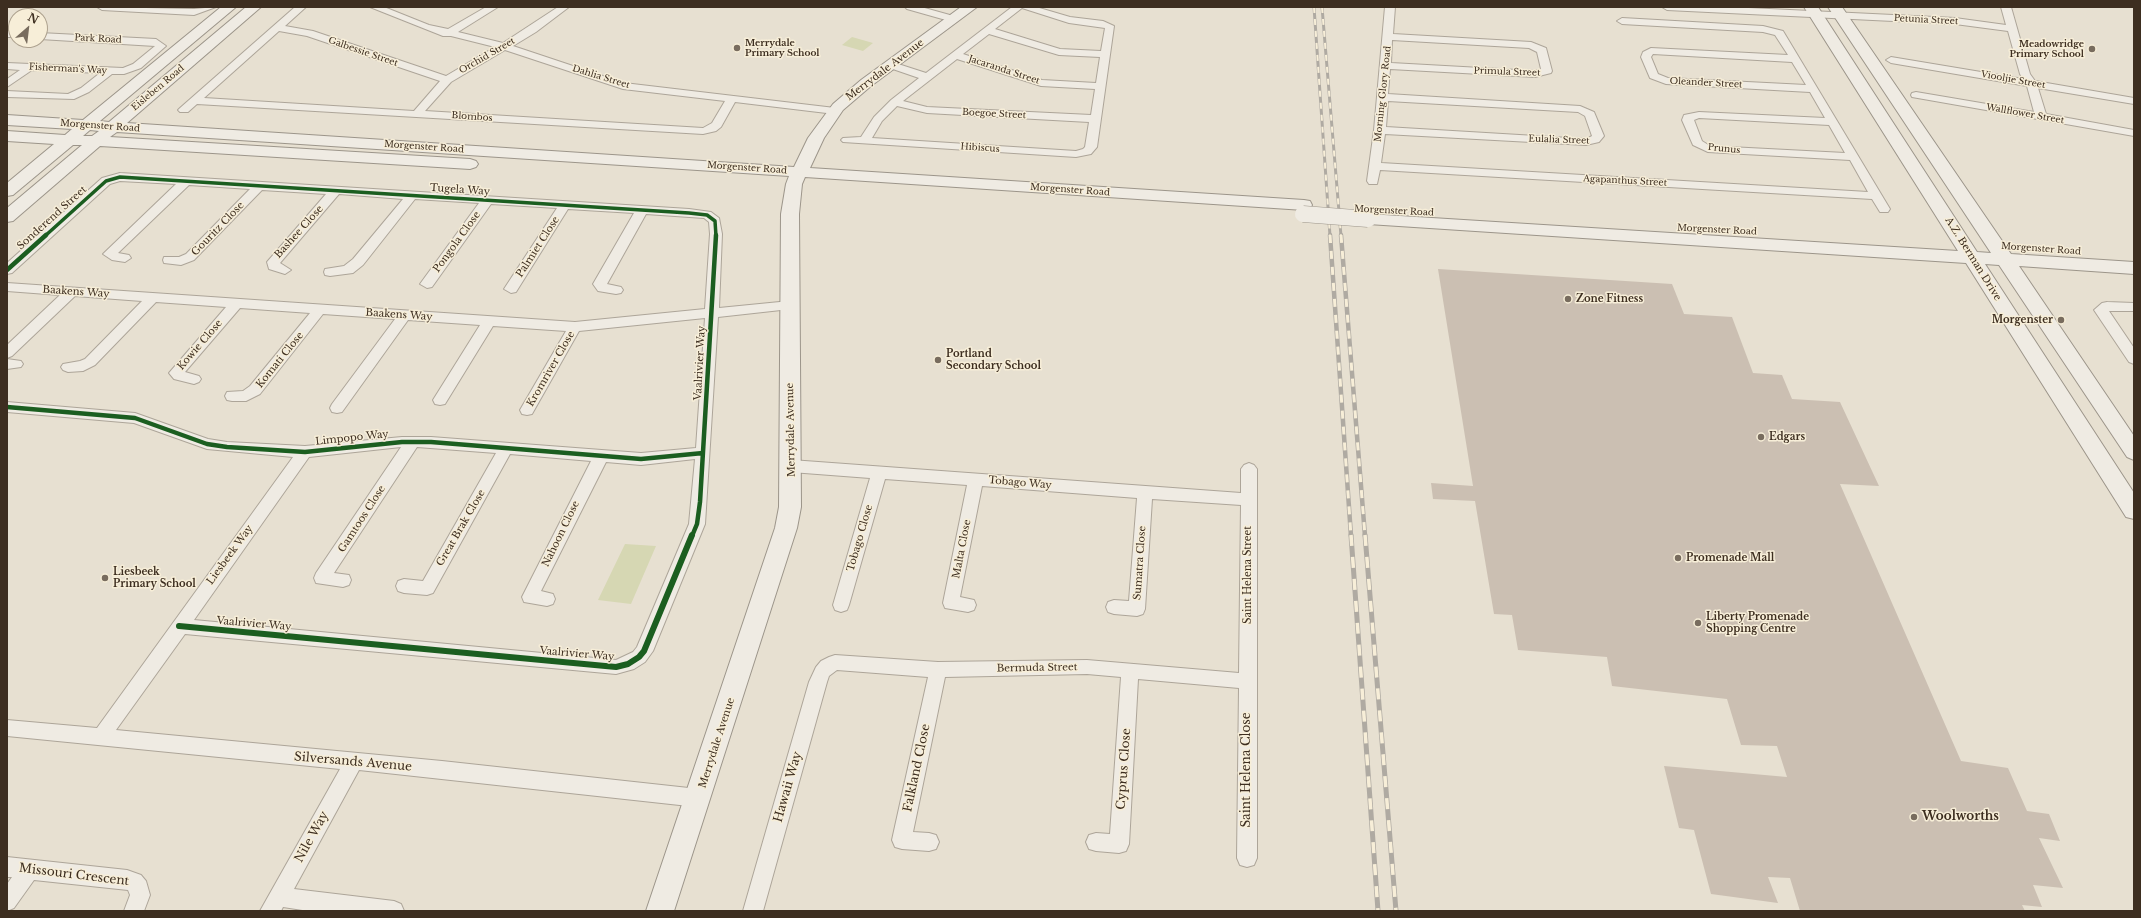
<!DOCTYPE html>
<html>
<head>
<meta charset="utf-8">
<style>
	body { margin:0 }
	#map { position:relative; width:2141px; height:918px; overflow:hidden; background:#e7e0d1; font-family:"Libre Baskerville",serif }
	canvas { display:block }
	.frame { position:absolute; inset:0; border:8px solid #3d2e20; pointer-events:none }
	.north { position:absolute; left:8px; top:8px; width:40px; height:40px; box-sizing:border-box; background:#f7eed8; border:1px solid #ada18e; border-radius:50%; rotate:28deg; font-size:11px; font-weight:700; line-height:16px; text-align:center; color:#3d2e20 }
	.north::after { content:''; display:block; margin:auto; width:14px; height:18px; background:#786c5e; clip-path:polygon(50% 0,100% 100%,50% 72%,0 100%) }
</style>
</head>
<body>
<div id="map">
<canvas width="2141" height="918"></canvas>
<div class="frame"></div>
<div class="north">N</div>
</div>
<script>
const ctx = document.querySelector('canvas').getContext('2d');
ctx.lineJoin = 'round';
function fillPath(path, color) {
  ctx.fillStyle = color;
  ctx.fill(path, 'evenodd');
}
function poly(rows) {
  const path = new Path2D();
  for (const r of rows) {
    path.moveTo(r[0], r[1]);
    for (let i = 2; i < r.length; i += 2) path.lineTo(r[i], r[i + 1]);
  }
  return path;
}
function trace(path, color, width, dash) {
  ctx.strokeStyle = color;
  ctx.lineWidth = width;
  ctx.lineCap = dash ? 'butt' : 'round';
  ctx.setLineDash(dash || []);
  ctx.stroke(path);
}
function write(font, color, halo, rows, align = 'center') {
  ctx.font = font + ' "Libre Baskerville",serif';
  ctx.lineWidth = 3;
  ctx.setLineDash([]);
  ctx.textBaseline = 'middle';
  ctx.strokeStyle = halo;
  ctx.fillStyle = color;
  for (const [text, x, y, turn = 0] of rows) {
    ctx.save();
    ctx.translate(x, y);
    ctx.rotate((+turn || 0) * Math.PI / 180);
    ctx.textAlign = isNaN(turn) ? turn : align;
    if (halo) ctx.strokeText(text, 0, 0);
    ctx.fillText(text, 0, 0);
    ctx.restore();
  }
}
const green = poly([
	[852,37,873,43,863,51,842,45],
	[625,544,656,546,631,604,598,600]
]);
const building = poly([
	[1438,269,1672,284,1684,314,1732,317,1753,373,1782,375,1792,399,1840,402,1879,486,1840,484,1961,761,2008,768,2027,811,2049,814,2060,841,2039,838,2063,888,2033,885,2042,907,2022,905,2025,911,1800,911,1790,878,1768,877,1778,903,1711,894,1694,830,1679,828,1664,766,1787,777,1777,746,1741,745,1727,699,1612,686,1607,657,1518,650,1512,615,1494,614,1475,501,1433,499,1431,483,1473,486]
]);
const street = poly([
	[97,7,194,9,216,7,194,15,102,10,97,7],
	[295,7,306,7,285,26,313,31,446,76,495,47,451,36,443,36,370,7,384,7,429,25,448,29,486,7,498,7,458,32,503,43,558,7,569,7,536,32,513,46,624,83,835,108,841,111,835,114,735,102,721,127,716,131,703,134,197,104,188,112,180,112,178,110,180,108,295,7],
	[279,31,307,36,440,81,414,111,204,98,279,31],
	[505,50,623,89,725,101,712,123,703,128,425,111,451,82,505,50],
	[905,7,921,7,957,17,958,19,953,22,907,9,905,7],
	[1012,7,1036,7,1070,17,1103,21,1114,26,1097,147,1091,154,1076,157,843,142,841,140,843,138,861,137,874,117,891,100,919,78,887,67,886,65,887,63,895,63,926,73,1012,7],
	[1022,8,1069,23,1105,28,1101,51,1060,49,995,29,1022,8],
	[989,34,1059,55,1100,57,1096,83,1042,80,963,54,989,34],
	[957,59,1041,86,1095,89,1091,115,927,107,903,101,957,59],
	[897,106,927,113,1089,122,1085,147,1083,149,1076,151,872,138,882,121,897,106],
	[1385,7,1395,7,1393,34,1531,42,1546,48,1552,71,1551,73,1535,77,1390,69,1388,94,1580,106,1594,112,1604,136,1599,142,1586,145,1385,134,1381,163,1868,192,1850,160,1708,152,1693,145,1682,120,1684,115,1699,112,1825,118,1810,92,1666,84,1650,78,1641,57,1643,52,1651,48,1788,55,1775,35,1763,32,1622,24,1617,21,1622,18,1763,26,1783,31,1890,209,1888,212,1880,212,1872,199,1380,170,1377,184,1369,184,1367,181,1374,130,1385,7],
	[1392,40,1529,48,1537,52,1541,69,1535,71,1391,63,1392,40],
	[1653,54,1792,62,1806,85,1668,78,1658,74,1651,57,1653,54],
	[1388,101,1578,112,1585,116,1592,136,1586,139,1386,127,1388,101],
	[1699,118,1829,125,1845,153,1710,146,1702,141,1694,120,1699,118],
	[1662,7,1728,7,1955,18,2006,25,2001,7,2011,7,2030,74,2035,81,2134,98,2134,104,2038,88,2046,114,2134,130,2134,136,1912,97,1911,95,1912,93,1916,92,2034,112,2027,86,1891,63,1886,60,1891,57,2023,79,2020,74,2008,31,1955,24,1667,10,1662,7],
	[7,31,16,31,16,37,7,37,7,31],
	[40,33,156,39,166,46,141,68,124,74,112,74,89,92,74,99,7,97,7,91,68,94,81,88,100,73,32,70,7,87,7,79,20,70,7,69,7,63,123,68,133,64,155,46,40,39,40,33],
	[120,173,689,209,711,212,719,218,722,234,719,308,790,301,795,302,797,305,795,308,790,309,718,317,705,524,653,651,645,662,634,669,616,674,185,634,116,730,442,761,698,789,705,792,707,798,705,804,698,807,359,770,294,889,394,901,401,904,404,911,309,911,283,907,281,911,260,911,340,769,7,736,7,720,97,728,293,457,207,449,134,423,7,412,7,402,135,413,208,439,227,442,305,446,402,437,431,437,641,453,696,448,705,318,579,331,532,414,527,415,522,414,520,410,566,331,493,326,445,404,440,405,435,404,433,400,480,325,408,320,342,412,337,413,332,412,330,408,332,404,395,319,323,314,260,394,246,401,232,401,227,400,225,396,227,392,243,391,250,386,310,313,240,308,185,372,199,376,201,379,199,382,194,384,174,379,169,373,226,307,156,302,95,365,83,371,68,372,63,370,61,367,63,364,80,361,85,359,142,301,75,296,12,356,7,358,7,345,60,295,7,291,7,283,575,322,705,309,710,234,709,222,704,218,646,214,607,284,621,287,623,290,621,293,616,294,598,291,593,284,634,213,568,209,516,292,511,293,504,289,557,208,491,204,432,287,427,288,420,284,479,203,415,199,363,265,353,273,330,276,325,275,324,272,325,269,344,266,353,259,403,199,339,194,280,263,291,270,285,274,269,269,267,262,326,194,262,190,194,260,181,265,164,263,163,260,164,257,179,257,186,254,250,189,189,185,118,253,129,255,131,258,125,262,112,260,103,254,176,184,120,181,110,184,12,273,7,274,7,263,102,178,120,173],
	[401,447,316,573,314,578,316,583,343,587,349,585,351,580,349,575,334,573,417,447,496,453,423,581,404,579,398,581,396,586,398,591,404,593,427,595,433,593,510,454,591,461,522,597,524,602,547,606,553,604,555,599,553,594,541,591,606,462,641,465,695,459,689,524,637,647,633,652,616,660,194,620,309,457,401,447],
	[2107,302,2134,303,2134,311,2109,311,2134,348,2134,364,2129,362,2094,310,2102,303,2107,302],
	[7,359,21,361,23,364,21,367,7,369,7,359],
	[791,460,1241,493,1241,469,1244,465,1249,463,1254,465,1257,469,1257,858,1254,865,1247,867,1240,865,1237,858,1239,688,1138,679,1129,844,1126,851,1119,853,1096,851,1089,849,1086,842,1089,835,1096,833,1110,834,1121,677,1087,674,945,677,913,832,929,833,936,835,939,842,936,849,929,851,902,849,895,847,892,840,928,677,837,670,829,676,827,682,763,911,743,911,809,682,816,667,821,661,829,657,835,655,938,662,1087,660,1239,673,1241,505,1152,499,1145,609,1143,614,1137,616,1114,614,1108,612,1106,607,1108,602,1114,600,1129,601,1137,498,982,486,960,597,974,600,976,605,974,610,968,612,945,608,943,603,967,485,885,479,849,605,847,610,841,612,835,610,833,605,870,478,791,472,786,470,783,466,786,462,791,460],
	[7,857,127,870,141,875,146,881,150,895,144,911,124,911,130,895,128,890,34,880,14,908,7,911,7,884,12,877,7,877,7,857]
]);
const secondary = poly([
	[221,7,236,7,100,121,109,122,246,7,261,7,127,123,794,167,808,138,833,104,861,80,961,7,977,7,871,86,843,110,824,138,810,168,1304,200,1310,201,1312,205,1310,209,1304,210,805,177,802,184,799,214,801,507,797,528,674,911,646,911,775,528,779,507,781,214,786,184,789,176,117,132,110,137,470,159,476,161,478,164,476,167,470,169,100,146,13,221,7,222,7,208,82,145,73,145,13,195,7,196,7,183,54,144,7,141,7,131,65,135,72,129,7,125,7,115,83,120,221,7],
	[90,130,99,131,92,136,83,136,90,130],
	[1804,7,1818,7,1977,252,1991,253,1828,7,1842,7,2011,254,2134,262,2134,274,2019,266,2134,436,2134,460,2127,457,1999,265,1985,264,2134,493,2134,519,2126,517,1966,263,1368,224,1362,223,1359,219,1362,215,1368,214,1958,251,1804,7]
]);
const railFar2 = poly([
	[1314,7,1330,236],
	[1322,7,1341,236]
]);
const railFar1 = poly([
	[1330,235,1351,536],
	[1341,235,1365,536]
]);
const rail = poly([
	[1351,535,1378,911],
	[1365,535,1396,911]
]);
const secondaryBridge = poly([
	[1303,214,1368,219]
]);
const cyclewayFar2 = poly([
	[45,236,106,181,120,177,689,213,707,215,715,221,716,236]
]);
const cyclewayFar1 = poly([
	[7,270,46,235],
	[7,407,135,418,207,444,227,447,305,452,402,442,431,442,641,459,703,453],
	[692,536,697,524,700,502,716,235]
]);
const cycleway = poly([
	[179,626,616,667,628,664,639,657,644,651,692,535]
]);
const markers = [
	[737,48,4,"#786c5e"],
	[2092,49,4,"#786c5e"],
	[1568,299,4,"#786c5e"],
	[2061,320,4,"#786c5e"],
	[938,360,4,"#786c5e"],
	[1761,437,4,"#786c5e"],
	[1678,558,4,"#786c5e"],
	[105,578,4,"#786c5e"],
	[1698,623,4,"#786c5e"],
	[1914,817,4,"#786c5e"]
];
const farStreetnames = [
	["Petunia Street",1926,20,3],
	["Park Road",98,39,3],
	["Galbessie Street",363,52,19],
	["Orchid Street",487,56,-30],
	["Fisherman's Way",68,69,3],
	["Jacaranda Street",1004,70,18],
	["Primula Street",1507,72,2],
	["Dahlia Street",601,77,17],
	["Viooljie Street",2013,80,10],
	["Oleander Street",1706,83,3],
	["Eisleben Road",158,88,-40],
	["Morning Glory Road",1383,94,-84],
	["Boegoe Street",994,114,3],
	["Wallflower Street",2025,114,10],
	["Blombos",472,117,4],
	["Morgenster Road",100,126,4],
	["Eulalia Street",1559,140,2],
	["Morgenster Road",424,147,4],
	["Hibiscus",980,148,4],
	["Prunus",1724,149,6],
	["Morgenster Road",747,168,4],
	["Agapanthus Street",1625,181,3],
	["Morgenster Road",1070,190,4],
	["Morgenster Road",1394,211,3],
	["Morgenster Road",1717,230,3],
	["Morgenster Road",2041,249,4]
];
const farPoinames = [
	["Merrydale",745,43],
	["Primary School",745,53],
	["Meadowridge",2084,44,"right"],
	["Primary School",2084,54,"right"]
];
const streetNames = [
	["Merrydale Avenue",885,70,-37],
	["Tugela Way",460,190,4],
	["Sonderend Street",52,218,-42],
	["Gouritz Close",218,229,-46],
	["Bashee Close",299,232,-48],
	["Pongola Close",457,242,-54],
	["Palmiet Close",538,247,-57],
	["A.Z. Berman Drive",1973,259,58],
	["Baakens Way",76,292,4],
	["Baakens Way",399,315,4],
	["Kowie Close",200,345,-49],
	["Komati Close",280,360,-51],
	["Vaalrivier Way",700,363,-87],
	["Kromriver Close",551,369,-60],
	["Merrydale Avenue",791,430,-91],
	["Limpopo Way",352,438,-6],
	["Tobago Way",1020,483,5],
	["Gamtoos Close",362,519,-57],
	["Great Brak Close",461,528,-60],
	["Nahoon Close",561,534,-64],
	["Tobago Close",860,538,-74],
	["Malta Close",962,549,-79],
	["Liesbeek Way",230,555,-54],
	["Sumatra Close",1140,563,-86],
	["Saint Helena Street",1248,575,-90],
	["Vaalrivier Way",254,624,5],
	["Vaalrivier Way",577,654,5],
	["Bermuda Street",1037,668,-1],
	["Merrydale Avenue",717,743,-72]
];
const poiNames = [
	["Zone Fitness",1576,299],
	["Morgenster",2053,320,"right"],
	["Portland",946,354],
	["Secondary School",946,366],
	["Edgars",1769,437],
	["Promenade Mall",1686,558],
	["Liesbeek",113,572],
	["Primary School",113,584],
	["Liberty Promenade",1706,617],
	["Shopping Centre",1706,629]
];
const nearStreetnames = [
	["Silversands Avenue",353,762,5],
	["Falkland Close",917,768,-78],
	["Cyprus Close",1124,769,-86],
	["Saint Helena Close",1247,770,-90],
	["Hawaii Way",788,787,-74],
	["Nile Way",312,837,-61],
	["Missouri Crescent",74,875,7]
];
const nearPoinames = [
	["Woolworths",1922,817]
];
fillPath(green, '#d6d7b3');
fillPath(building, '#cbbfb2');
trace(street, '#ada599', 2);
trace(secondary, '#9c958a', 2);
fillPath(street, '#efebe3');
fillPath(secondary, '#efebe3');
trace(railFar2, '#afaaa2', 3);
trace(railFar1, '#afaaa2', 4.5);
trace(rail, '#afaaa2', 5);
trace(railFar2, '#f7eed8', 2, [6]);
trace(railFar1, '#f7eed8', 3, [8]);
trace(rail, '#f7eed8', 3.5, [11]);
trace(secondaryBridge, '#9c958a', 17, []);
trace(secondaryBridge, '#efebe3', 16);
trace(cyclewayFar2, '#1b5e20', 3.5);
trace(cyclewayFar1, '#1b5e20', 4.5);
trace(cycleway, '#1b5e20', 6);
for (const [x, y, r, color] of markers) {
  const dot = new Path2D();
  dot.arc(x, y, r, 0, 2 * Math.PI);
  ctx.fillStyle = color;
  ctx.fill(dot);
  trace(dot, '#f7eed8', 1.5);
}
write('9px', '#3d2e20', '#f7eed8', farStreetnames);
write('bold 9px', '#3d2e20', '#f7eed8', farPoinames, 'left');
write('10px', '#3d2e20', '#f7eed8', streetNames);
write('bold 10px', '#3d2e20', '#f7eed8', poiNames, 'left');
write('12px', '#3d2e20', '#f7eed8', nearStreetnames);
write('bold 12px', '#3d2e20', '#f7eed8', nearPoinames, 'left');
</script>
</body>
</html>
